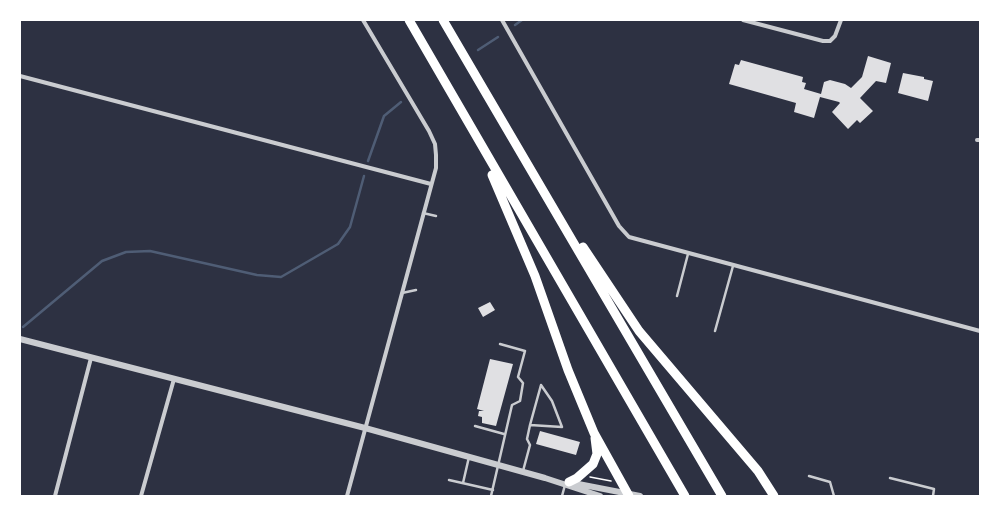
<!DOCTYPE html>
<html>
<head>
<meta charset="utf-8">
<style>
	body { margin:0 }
	#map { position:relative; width:1000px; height:516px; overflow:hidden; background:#2d3142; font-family:Georgia,serif }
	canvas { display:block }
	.frame { position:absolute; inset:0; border:21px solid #fff; pointer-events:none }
</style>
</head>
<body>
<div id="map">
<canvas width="1000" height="516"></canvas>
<div class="frame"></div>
</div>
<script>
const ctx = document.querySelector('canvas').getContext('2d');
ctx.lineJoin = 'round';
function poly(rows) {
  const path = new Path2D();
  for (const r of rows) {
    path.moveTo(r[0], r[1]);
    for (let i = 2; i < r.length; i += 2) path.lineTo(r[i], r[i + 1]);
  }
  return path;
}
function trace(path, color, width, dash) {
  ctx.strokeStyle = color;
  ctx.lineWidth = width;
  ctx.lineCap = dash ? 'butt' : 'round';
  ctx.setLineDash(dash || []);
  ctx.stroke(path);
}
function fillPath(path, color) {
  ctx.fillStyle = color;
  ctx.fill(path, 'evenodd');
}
const stream = poly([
	[515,25,522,20],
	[478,50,498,37],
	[368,161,384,116,401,102],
	[23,327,102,261,126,252,150,251,257,275,281,277,338,244,350,227,364,176]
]);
const building = poly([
	[868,56,891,63,886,83,876,81,860,98,873,111,860,123,857,120,848,129,832,112,840,103,839,102,820,97,814,118,794,112,796,103,729,84,735,64,739,65,741,60,803,77,802,82,806,83,804,89,821,94,824,82,830,80,845,84,851,88,862,77],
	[903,73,924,77,924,79,933,81,928,101,898,93],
	[490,302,495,310,483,317,478,308],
	[490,359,513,364,496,426,482,423,482,417,478,416,479,411,484,411,477,409],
	[540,431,580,442,576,455,536,444]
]);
const path = poly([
	[590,477,611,481]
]);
const service = poly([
	[423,213,436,216],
	[402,293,416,290],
	[677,296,688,254],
	[715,331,733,266],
	[475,426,504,434],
	[523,471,530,445,527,439,530,425,541,385,552,401,562,427,530,425],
	[809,476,830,482,834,496],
	[890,478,934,489,933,496],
	[449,480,493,490],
	[463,483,469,457],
	[491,496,512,405,520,401,523,383,518,377,525,351,500,344],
	[562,496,565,485]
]);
const minor = poly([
	[502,20,619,226,629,237,980,331],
	[743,20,823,41,830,41,835,36,841,20],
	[20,76,431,184],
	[977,140,980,140],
	[55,496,91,358],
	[141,496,174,379],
	[347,496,436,168,436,155,435,144,429,131,363,20]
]);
const tertiary = poly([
	[20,339,365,428,545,478,600,496],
	[568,482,640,496]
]);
const motorway = poly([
	[409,20,685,496],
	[443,20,722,496],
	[492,175,535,276,568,370,594,433,629,496],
	[583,247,639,331,758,471,774,496],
	[569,482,577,478,593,464,597,454,595,438]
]);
trace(stream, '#4f5d75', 2.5);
fillPath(building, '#e0e0e3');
trace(path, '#fff', 1.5);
trace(service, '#caccd0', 2.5);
trace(minor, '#caccd0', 4);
trace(tertiary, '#caccd0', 6);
trace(motorway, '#fff', 9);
</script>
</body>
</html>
